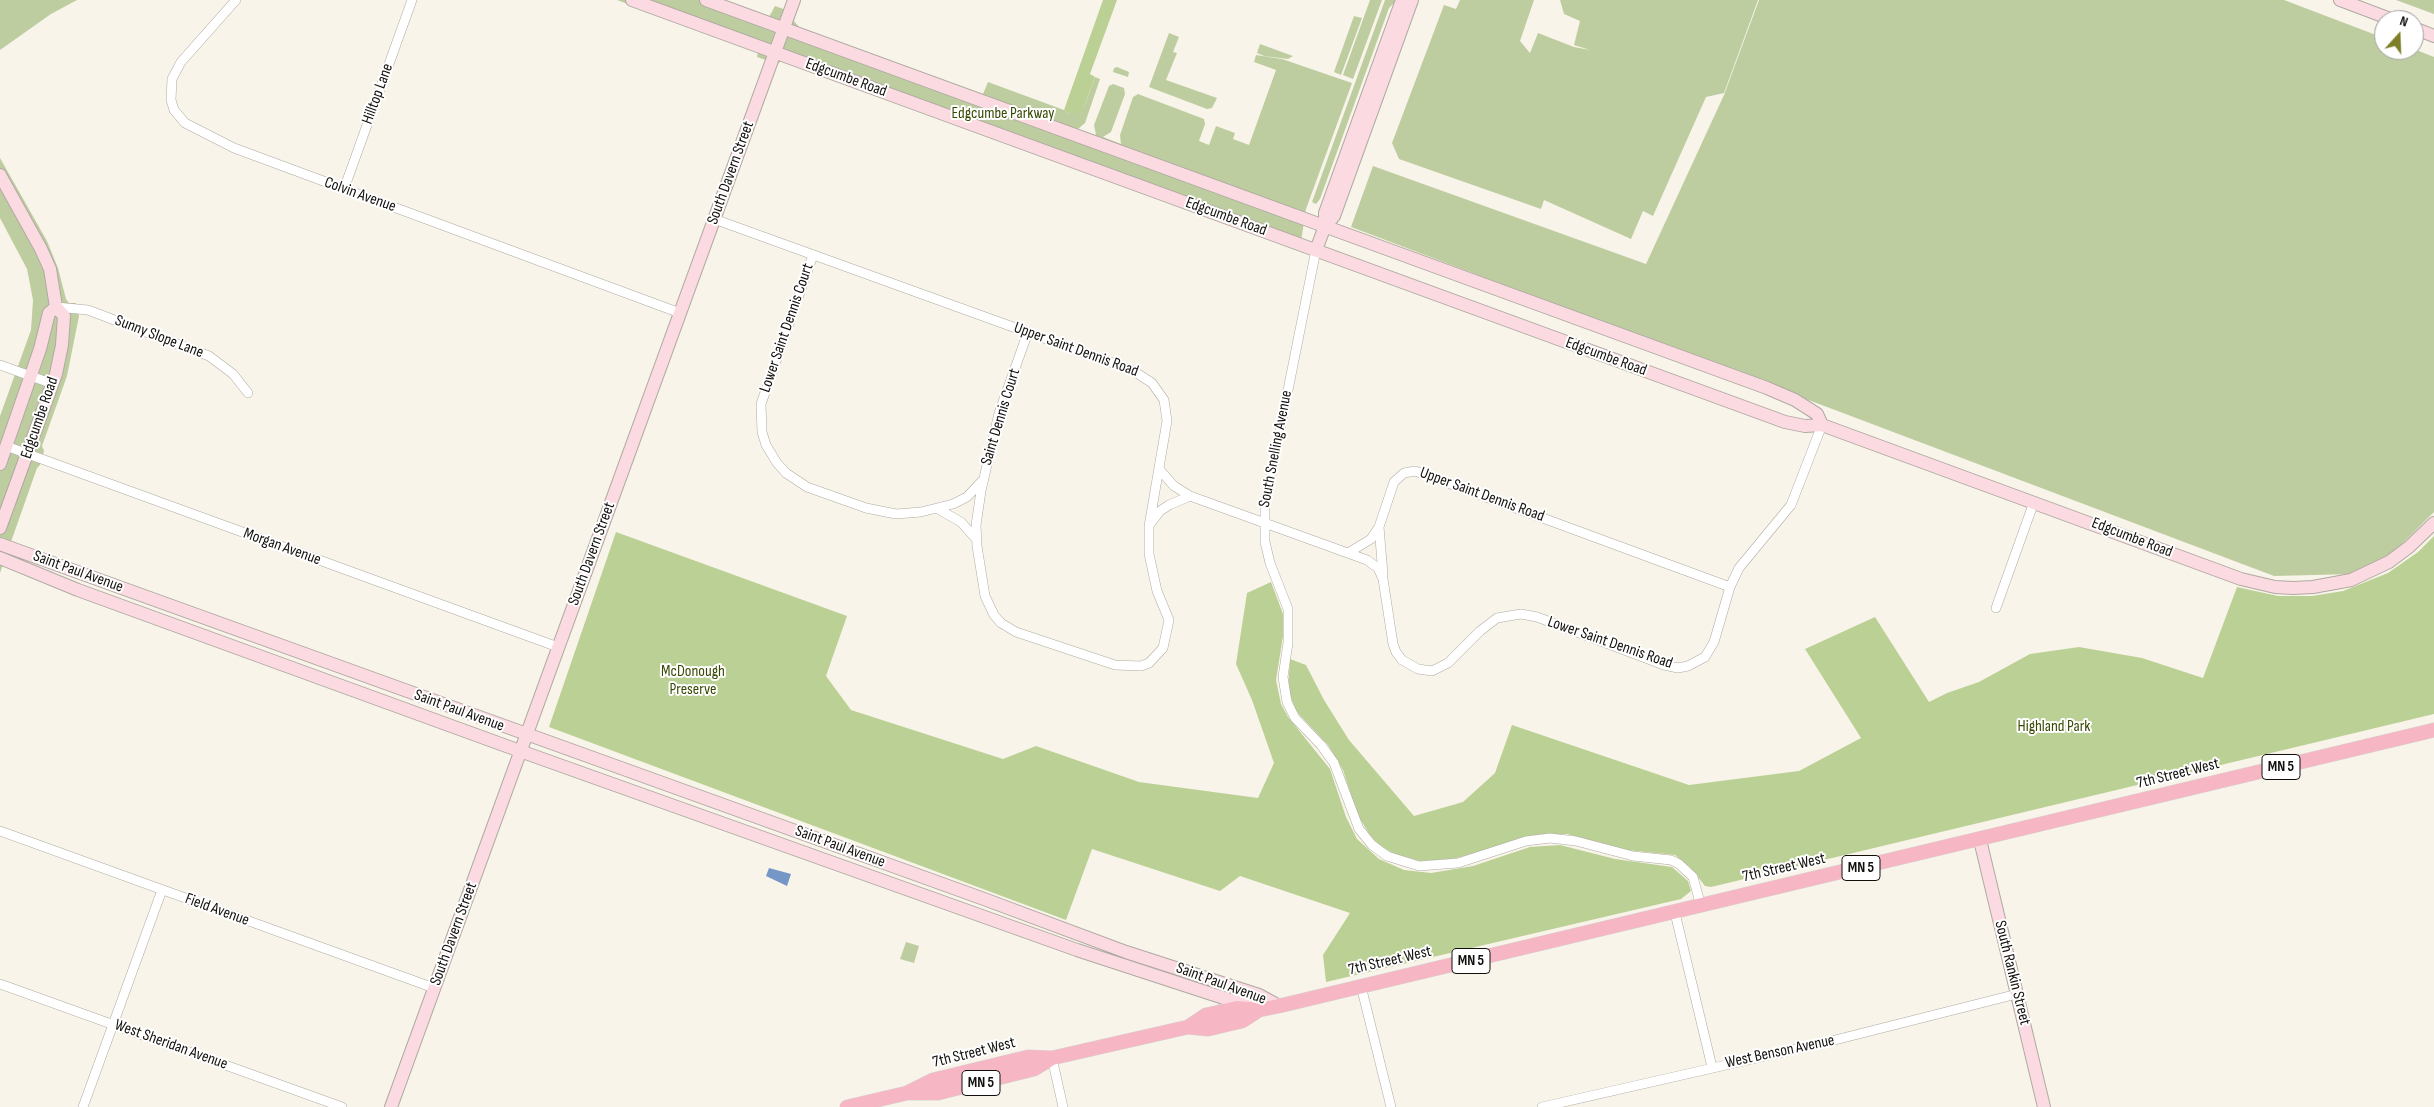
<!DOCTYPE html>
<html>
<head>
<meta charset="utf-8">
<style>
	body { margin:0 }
	#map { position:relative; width:2434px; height:1107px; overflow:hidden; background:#f9f4ea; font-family:"Sofia Sans Condensed",sans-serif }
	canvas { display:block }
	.north { position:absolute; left:2374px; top:10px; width:50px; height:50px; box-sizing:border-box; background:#fff; border:1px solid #a09f9e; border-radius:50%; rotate:20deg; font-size:14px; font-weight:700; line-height:20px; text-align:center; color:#12100d }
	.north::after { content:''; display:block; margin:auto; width:18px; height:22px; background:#7d7e27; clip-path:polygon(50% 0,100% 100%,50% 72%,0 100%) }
</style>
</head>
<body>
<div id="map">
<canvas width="2434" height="1107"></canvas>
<div class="north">N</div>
</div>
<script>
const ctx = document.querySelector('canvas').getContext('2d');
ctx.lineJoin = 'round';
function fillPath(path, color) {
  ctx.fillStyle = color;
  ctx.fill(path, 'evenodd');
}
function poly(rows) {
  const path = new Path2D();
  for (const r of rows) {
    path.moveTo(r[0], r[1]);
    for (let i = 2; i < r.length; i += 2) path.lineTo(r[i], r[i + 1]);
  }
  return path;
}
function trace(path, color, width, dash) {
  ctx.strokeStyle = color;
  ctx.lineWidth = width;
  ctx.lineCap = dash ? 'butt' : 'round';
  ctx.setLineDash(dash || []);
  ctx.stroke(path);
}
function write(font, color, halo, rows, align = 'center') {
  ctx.font = font + ' "Sofia Sans Condensed",sans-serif';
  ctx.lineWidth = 4;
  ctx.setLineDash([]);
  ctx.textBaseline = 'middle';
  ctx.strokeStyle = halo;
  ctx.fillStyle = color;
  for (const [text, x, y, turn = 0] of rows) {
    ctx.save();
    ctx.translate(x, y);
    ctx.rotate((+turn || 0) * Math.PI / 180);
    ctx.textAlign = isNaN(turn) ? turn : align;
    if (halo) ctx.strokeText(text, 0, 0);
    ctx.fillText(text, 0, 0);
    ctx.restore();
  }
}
const green = poly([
	[0,0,77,0,51,14,0,50],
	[617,0,723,0,769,17,775,6,795,13,794,21,800,28,983,94,988,82,1064,110,1069,114,1084,107,1095,77,1100,79,1085,123,1078,129,1096,135,1094,125,1109,86,1113,84,1124,88,1125,94,1111,132,1103,137,1121,144,1120,135,1133,97,1138,94,1204,119,1205,124,1199,141,1209,145,1216,126,1235,133,1233,139,1249,145,1276,70,1254,62,1256,55,1282,59,1352,83,1306,209,1300,248,782,61,777,64,757,57,758,51],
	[1370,0,1382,0,1353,79,1343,75],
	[1385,0,1397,0,1389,8,1320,199,1316,204,1312,202],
	[1460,0,1534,0,1520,41,1530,53,1538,33,1574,47,1590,50,1574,45,1580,21,1564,14,1560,0,1758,0,1724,93,1706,97,1653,216,1643,211,1631,239,1544,200,1541,209,1399,159,1392,143,1444,5,1456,9],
	[1759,0,2284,0,2384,38,2384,50,2414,49,2434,57,2434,512,2395,551,2353,574,2274,576,1351,227,1373,166,1646,264,1724,95],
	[2396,0,2434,0,2434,14],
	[1354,16,1362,18,1341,75,1334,72],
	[1169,33,1179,37,1173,52,1177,53,1166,80,1217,98,1212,108,1207,109,1149,87],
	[1260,44,1293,56,1288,59,1264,56,1257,53],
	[1117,67,1129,72,1128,77,1113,72,1114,68],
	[0,158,47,241,58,268,66,299,69,303,76,303,79,316,67,376,42,446,44,451,40,465,37,468,0,573,0,416,31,330,33,300,27,269,0,218],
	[906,942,919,946,914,963,900,959]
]);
const forest = poly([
	[1103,0,1117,0,1090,74,1095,77,1082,112,1069,114,1064,110],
	[616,532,847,616,826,676,851,710,1003,759,1036,746,1139,782,1258,798,1274,763,1252,700,1236,664,1247,593,1271,582,1283,614,1284,630,1276,680,1281,704,1288,717,1330,769,1346,817,1357,839,1379,859,1404,870,1431,873,1473,866,1530,847,1560,845,1615,859,1672,867,1688,881,1691,891,1681,899,1326,982,1323,955,1350,913,1240,876,1220,891,1092,849,1066,920,549,727],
	[2434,536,2434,714,1711,887,1705,886,1690,867,1675,855,1626,850,1567,834,1526,836,1481,852,1452,859,1420,861,1395,854,1380,846,1370,835,1357,814,1343,770,1328,745,1296,711,1288,689,1290,659,1306,665,1324,700,1349,740,1414,816,1463,802,1495,773,1512,725,1689,785,1799,771,1861,738,1805,649,1875,617,1929,702,1947,693,1979,682,2030,654,2079,647,2142,658,2203,678,2237,587,2278,596,2312,596,2343,591,2388,573,2418,552]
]);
const water = poly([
	[769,868,791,874,787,886,766,876]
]);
const street = poly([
	[236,0,181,62,172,79,171,100,174,110,185,123,234,148,680,313],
	[344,189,412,0],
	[714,219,1132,370,1152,383,1164,400,1167,421,1149,526,1149,554,1157,591,1169,620,1163,648,1149,663,1141,666,1115,665,1016,632,1001,623,994,615,985,596,977,546,976,525,981,491,999,413,1028,332],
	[1316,250,1265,505,1265,542,1270,563,1288,609,1288,643,1283,677,1287,702,1295,718,1321,745,1334,763,1359,829,1372,845,1387,856,1419,866,1458,863,1526,841,1550,838,1576,841,1633,856,1671,860,1679,864,1693,877,1701,906],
	[813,255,761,404,762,432,766,445,777,463,786,473,807,487,866,508,896,514,921,512,953,504,967,497,982,481],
	[56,307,88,310,209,356,233,374,248,393],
	[0,365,53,384],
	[6,446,558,647],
	[1159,469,1174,486,1190,496,1367,560,1378,568,1383,579,1393,644,1396,652,1402,660,1418,669,1432,671,1448,663,1480,631,1497,618,1521,614,1537,617,1664,665,1678,668,1688,666,1705,657,1714,642,1730,587,1739,568,1791,505,1822,425],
	[938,509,961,522,977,540],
	[1150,524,1160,511,1169,505,1190,496],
	[1379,527,1383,574],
	[1348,553,1371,539,1379,527,1394,482,1404,473,1415,471,1730,587],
	[1996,608,2034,502],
	[0,831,434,988],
	[1675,913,1712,1067],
	[0,984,342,1107],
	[1361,986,1391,1107],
	[1052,1058,1063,1107],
	[83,1107,162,890],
	[1542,1107,1827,1042,2017,994]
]);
const secondary = poly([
	[632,0,1785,422,1805,426,1822,425,2241,579,2275,587,2293,588,2313,587,2351,580,2389,562,2409,547,2434,523],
	[706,0,1767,388,1795,400,1817,414,1822,425],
	[2340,0,2393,20],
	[2414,28,2434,36],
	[0,175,41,249,50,269,56,307,64,316,62,345,56,374,0,528],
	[1325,226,1325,213,1402,0],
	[1316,250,1325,226,1334,216,1412,0],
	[0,464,40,349,49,313,56,307],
	[0,544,984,899,1126,952,1259,995,1279,1006],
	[0,558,78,590,520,751,1077,950,1233,1001,1251,1003],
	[1980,840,2044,1107],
	[391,1107,794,0]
]);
const primary = poly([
	[1188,1027,1206,1015,1237,1008,1259,1010,1279,1006,2434,730],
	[907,1093,933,1080,1028,1057,1052,1058,1188,1027,1208,1029,1242,1021,1259,1010],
	[847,1107,907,1093,938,1093,1034,1069,1052,1058]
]);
const shields = [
	[2281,767,38],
	[1861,868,38],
	[1471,961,38],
	[981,1083,38]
];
const shieldNames = [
	["MN 5",2281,767],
	["MN 5",1861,868],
	["MN 5",1471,961],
	["MN 5",981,1083]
];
const streetNames = [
	["Edgcumbe Road",846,78,20],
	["Hilltop Lane",378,94,-70],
	["South Davern Street",731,173,-70],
	["Colvin Avenue",360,195,20],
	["Edgcumbe Road",1226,217,20],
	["Lower Saint Dennis Court",787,328,-71],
	["Sunny Slope Lane",159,337,21],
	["Upper Saint Dennis Road",1076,350,20],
	["Edgcumbe Road",1606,357,20],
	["Saint Dennis Court",1001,417,-73],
	["Edgcumbe Road",40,418,-71],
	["South Snelling Avenue",1276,449,-79],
	["Upper Saint Dennis Road",1482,495,20],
	["Edgcumbe Road",2132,538,21],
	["Morgan Avenue",282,547,20],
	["South Davern Street",592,554,-70],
	["Saint Paul Avenue",78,572,20],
	["Lower Saint Dennis Road",1610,643,19],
	["Saint Paul Avenue",459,711,20],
	["7th Street West",2178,774,-14],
	["Saint Paul Avenue",840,847,20],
	["7th Street West",1784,868,-13],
	["Field Avenue",217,910,20],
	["South Davern Street",454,934,-70],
	["7th Street West",1390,961,-13],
	["South Rankin Street",2012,973,76],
	["Saint Paul Avenue",1221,984,20],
	["West Sheridan Avenue",171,1045,20],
	["West Benson Avenue",1780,1052,-12],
	["7th Street West",974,1053,-14]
];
const parkNames = [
	["Edgcumbe Parkway",1003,114],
	["McDonough",693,672],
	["Preserve",693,690],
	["Highland Park",2054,727]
];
fillPath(green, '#becda0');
fillPath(forest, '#bbd094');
fillPath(water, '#7497c8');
trace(street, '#afaaa1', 10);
trace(secondary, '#afaaa1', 14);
trace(primary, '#d4d4d3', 15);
trace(street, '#fff', 9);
trace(secondary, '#fbdae2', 12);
trace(primary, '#f7b6c4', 14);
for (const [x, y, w] of shields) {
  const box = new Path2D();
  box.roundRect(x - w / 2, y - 12.5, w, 25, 4);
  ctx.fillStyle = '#fff';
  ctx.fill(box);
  trace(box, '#12100d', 1);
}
write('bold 15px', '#12100d', null, shieldNames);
write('16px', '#12100d', '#fff', streetNames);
write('16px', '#384903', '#fff', parkNames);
</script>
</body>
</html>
